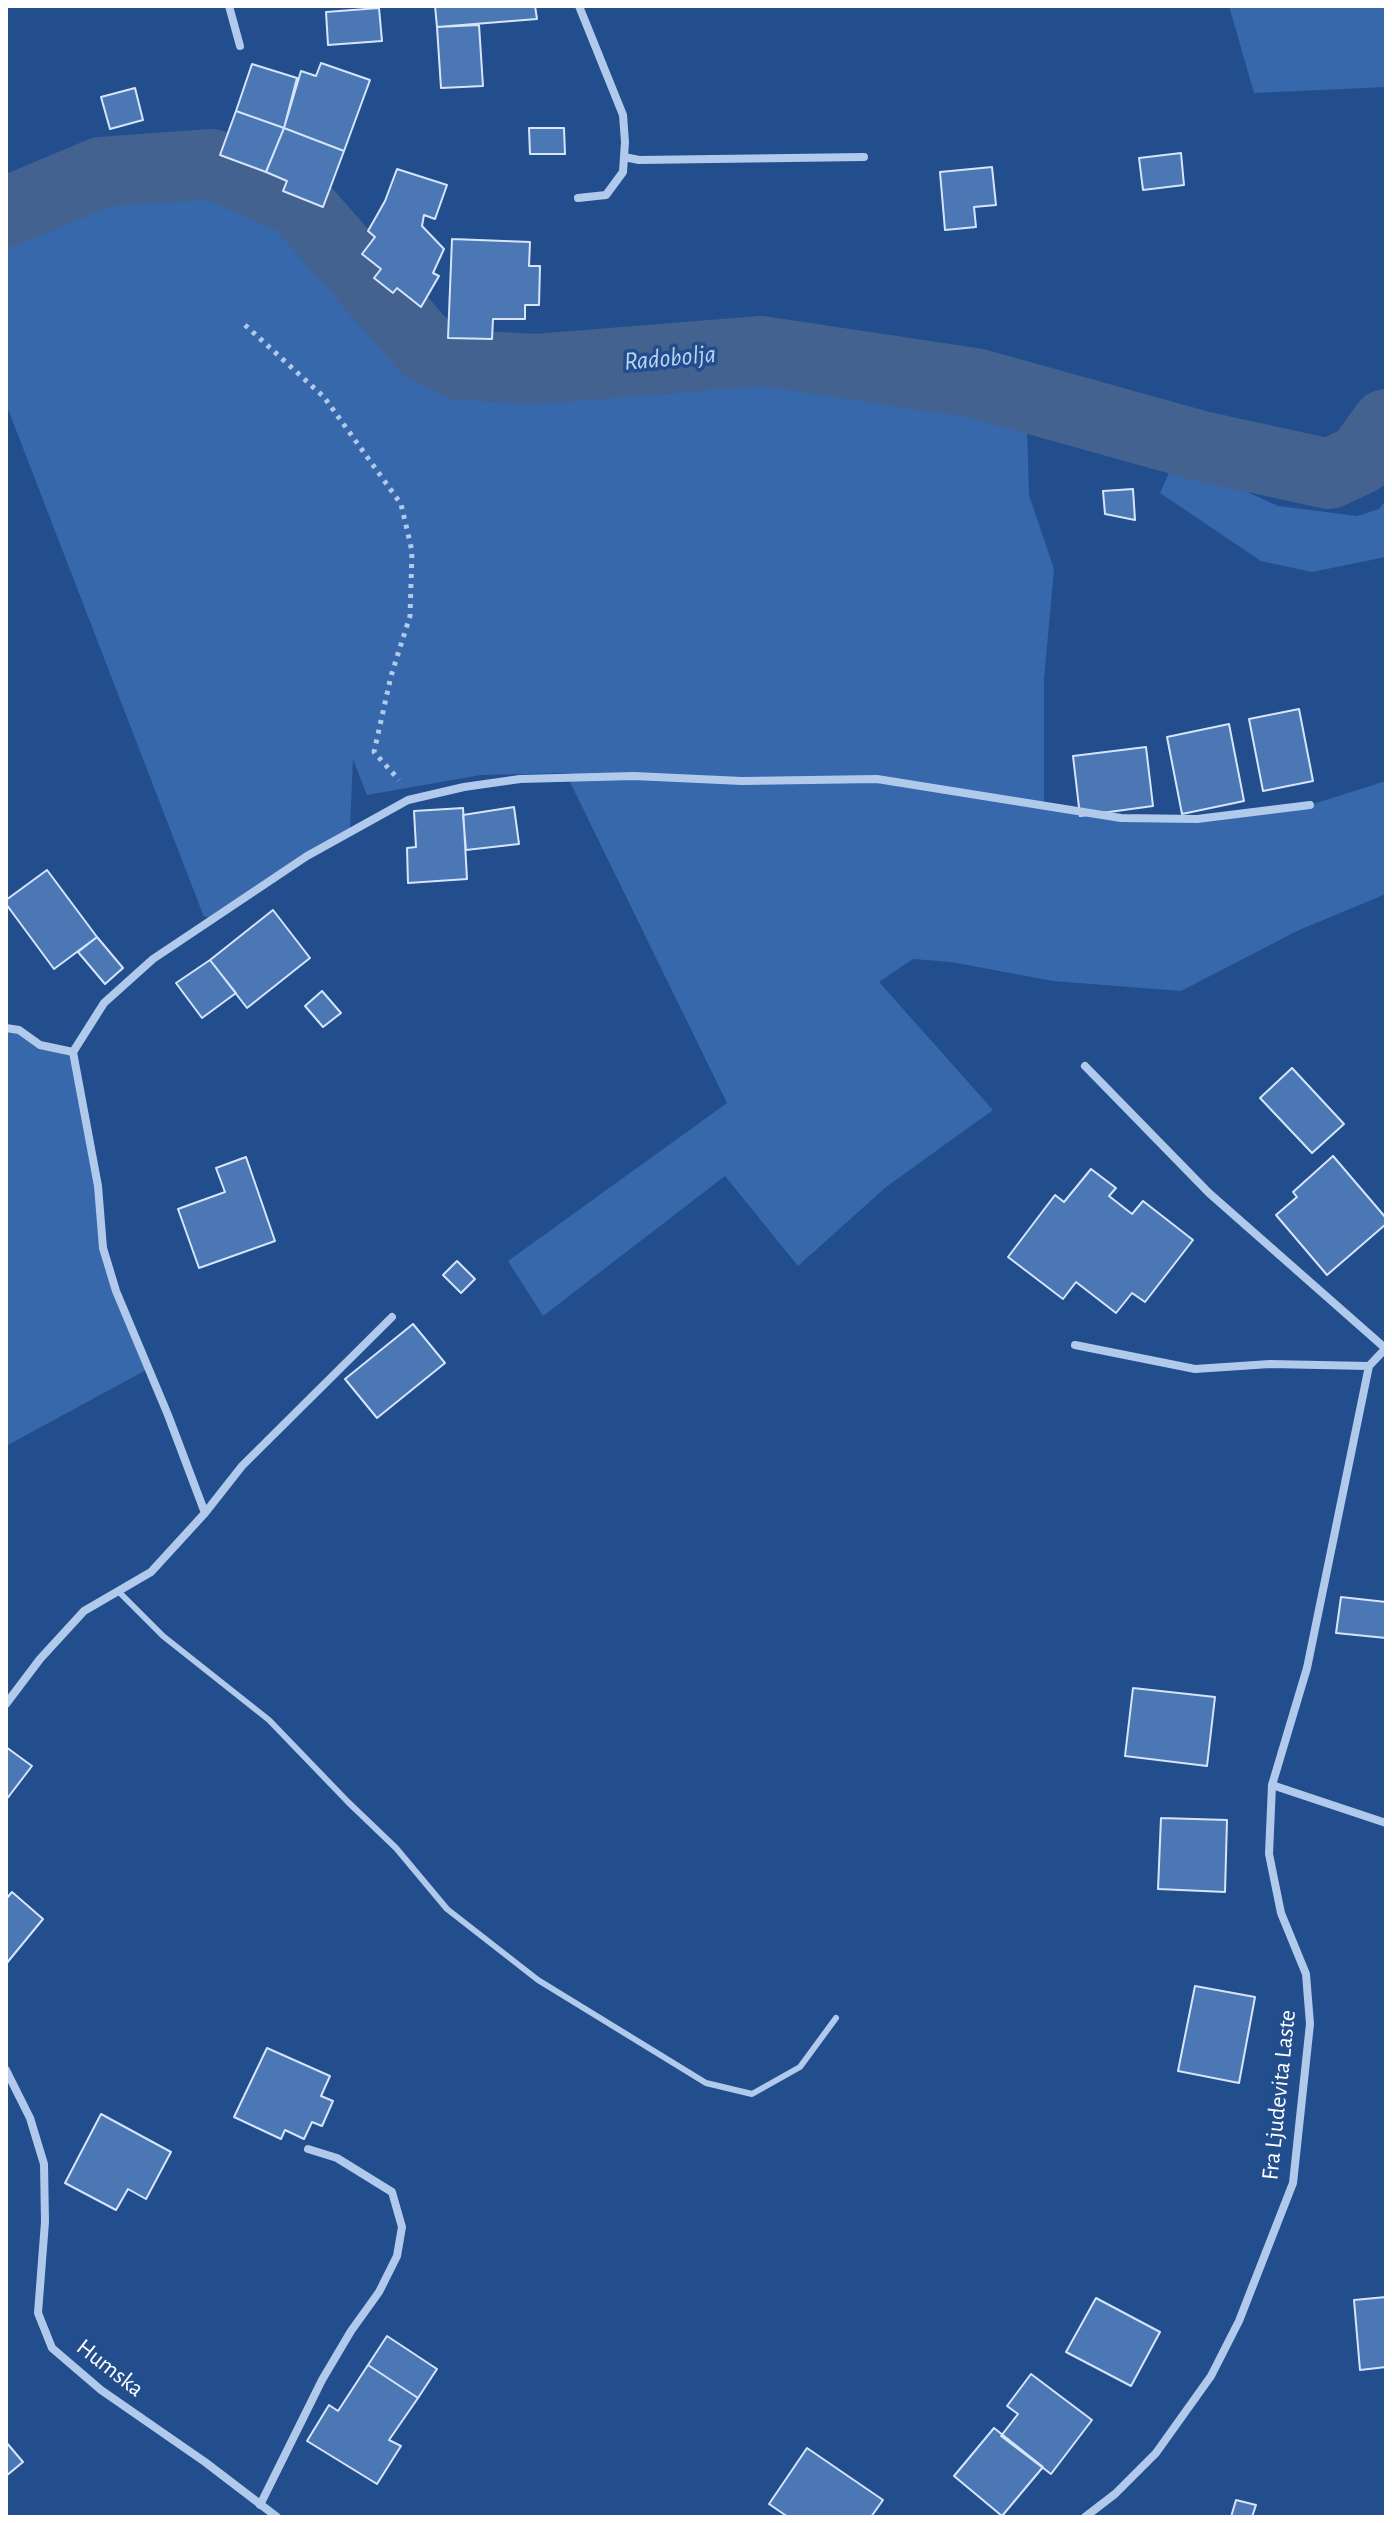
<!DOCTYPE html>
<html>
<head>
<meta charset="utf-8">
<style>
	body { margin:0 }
	#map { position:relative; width:1392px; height:2523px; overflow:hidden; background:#224e8e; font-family:"Alegreya Sans",sans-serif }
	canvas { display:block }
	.frame { position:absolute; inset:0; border:8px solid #fff; pointer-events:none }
</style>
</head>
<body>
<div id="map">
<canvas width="1392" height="2523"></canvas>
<div class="frame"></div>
</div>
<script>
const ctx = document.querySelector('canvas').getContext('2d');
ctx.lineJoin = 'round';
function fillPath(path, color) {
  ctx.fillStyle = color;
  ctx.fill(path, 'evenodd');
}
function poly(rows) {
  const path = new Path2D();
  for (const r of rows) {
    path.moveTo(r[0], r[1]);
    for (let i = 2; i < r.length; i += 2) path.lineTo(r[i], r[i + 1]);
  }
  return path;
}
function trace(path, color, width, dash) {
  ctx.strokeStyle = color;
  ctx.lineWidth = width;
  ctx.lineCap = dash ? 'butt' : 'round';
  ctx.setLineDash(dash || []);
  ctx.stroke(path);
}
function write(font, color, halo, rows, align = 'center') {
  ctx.font = font + ' "Alegreya Sans",sans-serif';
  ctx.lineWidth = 7;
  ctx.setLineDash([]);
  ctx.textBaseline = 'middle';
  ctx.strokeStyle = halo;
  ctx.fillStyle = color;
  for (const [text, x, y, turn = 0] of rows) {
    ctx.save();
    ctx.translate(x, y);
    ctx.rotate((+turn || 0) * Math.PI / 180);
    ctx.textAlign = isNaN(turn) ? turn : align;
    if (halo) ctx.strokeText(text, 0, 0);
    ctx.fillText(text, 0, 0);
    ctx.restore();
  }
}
const green = poly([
	[1229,6,1386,6,1386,87,1254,93],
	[212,164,297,201,426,348,461,365,537,369,762,351,975,383,1026,397,1029,495,1054,569,1044,679,1044,806,1121,818,1197,819,1310,805,1386,781,1386,894,1299,930,1181,991,1053,981,951,962,913,959,879,982,993,1110,886,1187,798,1266,725,1176,543,1316,508,1261,727,1103,568,778,586,776,567,773,481,775,367,795,353,759,350,829,215,917,204,917,6,404,6,212,101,172],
	[1175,459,1278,506,1357,516,1379,509,1386,500,1386,557,1312,572,1261,561,1160,493],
	[6,1028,19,1030,40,1045,73,1052,98,1186,103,1248,148,1369,6,1446]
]);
const river = poly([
	[6,212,101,172,212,164,297,201,426,348,461,365,537,369,762,351,975,383,1201,446,1329,474,1361,459,1386,424]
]);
const building = poly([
	[435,6,535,6,537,19,437,27,435,6],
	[379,8,382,41,328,45,326,12,379,8],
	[479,25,483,86,441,88,437,27,479,25],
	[321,63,370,80,344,151,284,128,301,71,316,76,321,63],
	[252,64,297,78,284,128,236,111,252,64],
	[135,88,143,120,110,129,101,97,135,88],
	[236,111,284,128,266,172,220,155,236,111],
	[284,128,344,151,323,207,283,191,287,181,266,172,284,128],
	[529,128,564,128,565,154,530,154,529,128],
	[1181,153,1184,185,1143,190,1139,158,1181,153],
	[992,167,996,205,974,207,976,227,945,230,940,172,992,167],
	[397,169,447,185,435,219,424,215,422,226,444,249,433,273,439,276,421,307,397,288,393,293,374,278,381,269,362,254,375,237,368,231,385,201,397,169],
	[452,239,530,242,529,266,540,266,539,305,525,305,525,319,493,319,492,339,448,338,452,239],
	[1133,489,1135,520,1105,514,1103,491,1133,489],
	[1299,709,1313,781,1263,791,1249,719,1299,709],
	[1229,724,1244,801,1182,814,1167,737,1229,724],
	[1146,747,1153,806,1080,816,1073,756,1146,747],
	[514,807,519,844,466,850,463,815,514,807],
	[463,808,467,879,408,883,407,848,416,847,414,811,463,808],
	[47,870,97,937,54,969,6,904,6,900,47,870],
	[273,910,310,958,247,1008,210,960,273,910],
	[97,937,123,968,105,984,78,952,97,937],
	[210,960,236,993,202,1018,176,983,210,960],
	[322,991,341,1013,323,1027,305,1006,322,991],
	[1292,1068,1344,1124,1312,1153,1260,1098,1292,1068],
	[1333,1156,1386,1218,1386,1224,1327,1275,1276,1215,1297,1197,1293,1192,1333,1156],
	[246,1157,275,1241,199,1268,178,1209,225,1192,216,1168,246,1157],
	[1091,1169,1116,1188,1109,1196,1132,1214,1143,1201,1193,1240,1145,1302,1132,1293,1116,1313,1076,1282,1063,1299,1008,1257,1055,1195,1064,1202,1091,1169],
	[457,1261,475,1279,461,1293,443,1275,457,1261],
	[413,1324,445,1363,377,1418,345,1379,413,1324],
	[1341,1597,1386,1602,1386,1638,1336,1633,1341,1597],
	[1133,1688,1215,1697,1207,1766,1125,1756,1133,1688],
	[6,1747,32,1766,6,1800,6,1747],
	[1161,1818,1227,1820,1225,1892,1158,1889,1161,1818],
	[12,1892,43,1919,6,1964,6,1899,12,1892],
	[1195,1986,1255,1997,1239,2083,1178,2071,1195,1986],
	[267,2048,330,2076,321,2096,333,2101,322,2126,312,2122,304,2139,285,2130,281,2139,234,2117,267,2048],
	[101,2114,171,2152,146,2199,128,2189,116,2210,65,2183,101,2114],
	[1386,2297,1386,2367,1360,2370,1354,2300,1386,2297],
	[1096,2298,1160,2332,1131,2386,1066,2352,1096,2298],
	[387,2336,437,2369,418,2398,368,2365,387,2336],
	[368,2365,418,2398,389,2440,401,2446,377,2484,307,2441,329,2405,338,2411,368,2365],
	[1031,2374,1092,2420,1051,2474,1001,2436,1018,2414,1007,2406,1031,2374],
	[994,2428,1043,2467,1002,2516,954,2476,994,2428],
	[6,2442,23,2462,6,2476,6,2442],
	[807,2448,883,2500,871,2517,788,2517,769,2504,807,2448],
	[1236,2500,1256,2505,1252,2517,1231,2517,1236,2500]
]);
const path = poly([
	[245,325,324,397,401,504,412,551,410,616,391,676,374,752,399,780]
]);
const service = poly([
	[118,1591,163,1636,269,1720,348,1802,396,1848,447,1909,538,1980,706,2083,752,2094,800,2067,836,2018]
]);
const minor = poly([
	[229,6,240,46],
	[624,157,639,160,864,157],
	[578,198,606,195,623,172,625,142,623,115,579,6],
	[6,1028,19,1030,40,1045,73,1052,104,1003,153,959,307,856,408,800,464,787,520,779,634,776,742,781,877,779,1121,818,1197,819,1310,805],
	[1085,1066,1209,1193,1385,1348],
	[1075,1345,1195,1369,1270,1364,1369,1366],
	[205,1513,242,1466,392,1317],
	[6,1704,40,1659,84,1611,151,1572,205,1513,168,1415,116,1291,103,1248,98,1186,73,1052],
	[1272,1785,1386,1823],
	[6,2070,30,2118,44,2164,45,2222,38,2313,52,2348,101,2390,205,2462,277,2517],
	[260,2505,322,2380,351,2331,379,2292,397,2256,402,2227,392,2192,337,2158,308,2149],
	[1085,2517,1115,2494,1156,2453,1211,2376,1239,2321,1293,2183,1310,2024,1306,1974,1281,1913,1269,1854,1272,1785,1307,1668,1369,1366,1386,1348]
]);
const streetNames = [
	["Fra Ljudevita Laste",1279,2095,-84],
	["Humska",110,2368,38]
];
const waterNames = [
	["Radobolja",670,358,-5]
];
fillPath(green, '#3668ab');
trace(river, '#436290', 70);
fillPath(building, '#4b77b5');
trace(building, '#d6e5f9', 2);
trace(path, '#b1caec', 5, [4, 6]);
trace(service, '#b1caec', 6);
trace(minor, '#b1caec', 8);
write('24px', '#fff', '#224e8e', streetNames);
write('italic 26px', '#bdd4f3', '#224e8e', waterNames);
</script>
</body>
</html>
